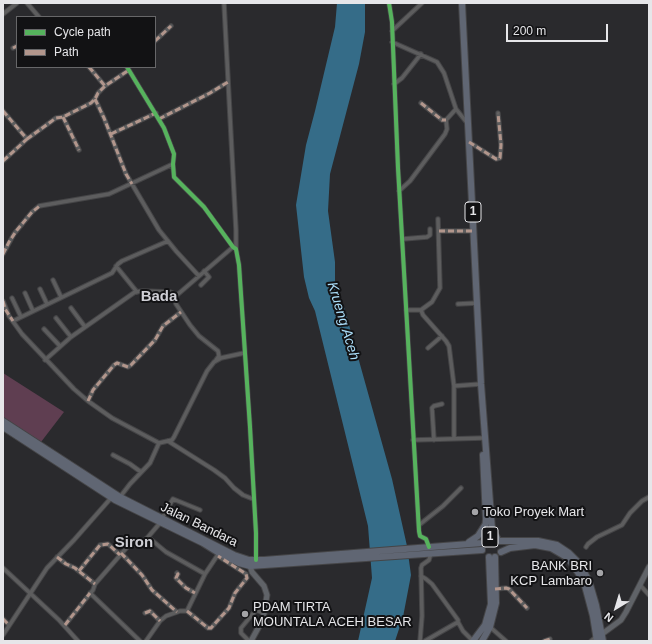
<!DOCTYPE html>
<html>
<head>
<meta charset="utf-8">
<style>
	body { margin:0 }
	#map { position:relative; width:652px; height:644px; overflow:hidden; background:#2a2a2d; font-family:Arial,sans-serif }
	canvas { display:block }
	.frame { position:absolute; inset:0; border:4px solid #e6e6e9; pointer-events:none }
	.legend { position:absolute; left:16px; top:16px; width:140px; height:52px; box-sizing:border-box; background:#121214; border:1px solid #676769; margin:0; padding:5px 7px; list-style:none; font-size:12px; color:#e6e6e9 }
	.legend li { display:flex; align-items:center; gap:8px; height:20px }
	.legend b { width:20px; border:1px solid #676769 }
	.north { position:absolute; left:596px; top:588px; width:40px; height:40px; -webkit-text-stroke:3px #121214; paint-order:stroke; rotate:218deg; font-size:11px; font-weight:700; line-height:16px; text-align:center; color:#e6e6e9 }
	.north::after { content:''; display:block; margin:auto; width:14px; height:18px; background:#e6e6e9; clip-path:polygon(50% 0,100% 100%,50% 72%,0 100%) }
	.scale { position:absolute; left:506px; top:24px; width:102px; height:18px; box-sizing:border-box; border:2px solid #e6e6e9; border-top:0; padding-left:5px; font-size:12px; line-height:14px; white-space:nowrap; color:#e6e6e9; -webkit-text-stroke:3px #121214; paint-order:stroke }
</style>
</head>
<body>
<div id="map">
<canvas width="652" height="644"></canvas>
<div class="frame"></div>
<ul class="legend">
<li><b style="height:5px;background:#56b35d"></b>Cycle path</li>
<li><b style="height:5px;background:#b2968c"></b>Path</li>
</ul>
<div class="north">N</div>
<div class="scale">200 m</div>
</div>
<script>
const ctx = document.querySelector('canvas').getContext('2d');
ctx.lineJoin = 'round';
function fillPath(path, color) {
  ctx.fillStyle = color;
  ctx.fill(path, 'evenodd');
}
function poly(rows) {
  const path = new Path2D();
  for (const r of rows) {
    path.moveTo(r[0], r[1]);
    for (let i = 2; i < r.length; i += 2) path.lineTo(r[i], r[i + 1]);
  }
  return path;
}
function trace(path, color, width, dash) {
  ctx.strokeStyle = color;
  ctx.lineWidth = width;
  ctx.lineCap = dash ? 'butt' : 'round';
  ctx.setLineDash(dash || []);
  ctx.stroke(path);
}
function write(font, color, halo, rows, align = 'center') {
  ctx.font = font + ' Arial,sans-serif';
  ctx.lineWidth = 4;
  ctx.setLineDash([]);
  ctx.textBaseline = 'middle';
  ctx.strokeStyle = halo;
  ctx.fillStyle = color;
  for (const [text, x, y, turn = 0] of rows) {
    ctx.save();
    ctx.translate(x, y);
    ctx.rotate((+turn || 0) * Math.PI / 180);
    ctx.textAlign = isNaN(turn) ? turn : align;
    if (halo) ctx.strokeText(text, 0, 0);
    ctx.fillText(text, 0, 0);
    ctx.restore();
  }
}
const green = poly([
	[3,373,64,412,41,442,3,417]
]);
const water = poly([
	[337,3,365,3,365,32,359,64,330,174,328,211,335,262,335,294,344,307,392,479,407,546,411,575,403,617,395,641,358,641,372,578,368,526,315,311,309,298,304,277,296,205,306,145,315,111,335,27]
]);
const street = poly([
	[27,3,39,17],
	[224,3,236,230,236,249],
	[389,3,392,22,398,168,419,531,420,536,426,539,429,547],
	[3,14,17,3],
	[392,31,422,3],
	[155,41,171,26],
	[392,42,437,62,444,73,456,109,468,124],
	[13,48,17,46],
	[89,67,105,86],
	[127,67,164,128,174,154,173,164,174,177,204,207,233,247,236,249,239,265,250,427,256,533,256,560],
	[394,84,402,78,421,54],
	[95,99,104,118,126,174,132,184,159,230,176,251,199,276],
	[421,103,442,120,446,120],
	[3,111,27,139,3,161],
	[63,117,79,150],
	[159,119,210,93,228,82],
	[111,134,156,113],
	[27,139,56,118,63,117,91,103,95,99,98,93,105,86,129,70],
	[469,142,496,159,500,158,501,145,498,113],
	[399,191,410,181,445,134,447,129,446,120,456,109],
	[439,231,474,231],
	[403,239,427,237,430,235,430,229],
	[3,254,14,234,32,212,39,206,109,194,173,164],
	[116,266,137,292],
	[53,280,61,297],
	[201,285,209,277,204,271],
	[40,289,47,304],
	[25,293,33,311],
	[175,295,175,300,176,304,190,325,199,336,218,351,219,356,216,360],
	[12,298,21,317],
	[3,301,9,316,22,334,74,389,88,401,112,418,159,443],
	[458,304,478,303],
	[71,308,85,327],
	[406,310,421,310,423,315,446,341,449,346,454,386,481,384],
	[421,310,432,302,440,288,438,219],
	[56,318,71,337],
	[13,321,112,273,118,264,122,261,168,241],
	[44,329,60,346],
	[428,348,442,336],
	[45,360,71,337,135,292,143,291,170,292,177,295,233,247],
	[454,386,454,439],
	[88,401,93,390,114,365,117,363,128,367,131,365,155,340,163,326,181,312],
	[413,440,483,438],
	[434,440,432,408,434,406,442,404],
	[168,441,214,470,225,478,234,488,243,495,253,499],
	[159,443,172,440,174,437,207,371,214,362,221,358,244,353],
	[113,455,130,464,141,472],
	[120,497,130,484,150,463,159,443],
	[162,518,173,499,200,510],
	[419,525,443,506,461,488],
	[148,537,160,523],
	[586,547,588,544,597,537,622,525,630,513,642,501,649,497],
	[121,553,142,575,152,590,177,612],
	[57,557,66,564,75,568,95,584],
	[3,568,59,620,78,641],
	[79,571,100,545,108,544,120,555],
	[177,573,178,574,176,578,186,588,195,593],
	[421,576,426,579,432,584,458,620,458,622,425,641],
	[640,585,649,595],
	[495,589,506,588,509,589,527,608],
	[90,593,140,641],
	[187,611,208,628,211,628,229,608,235,593,247,578,246,574,218,556],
	[145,613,150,611,160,621],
	[3,619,9,625],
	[458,622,463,631,473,641],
	[65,625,93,590,95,584,129,545,141,543,148,537,166,552,205,574,219,553],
	[490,627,506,641],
	[3,635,47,568,74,540,111,498],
	[146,641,160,621,166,616,180,611,187,611,205,574],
	[249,641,241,633,241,628,256,610,264,613],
	[420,641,422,616,421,568,422,565,429,560,431,553],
	[544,641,550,639],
	[591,641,597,636]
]);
const secondary = poly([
	[250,566,252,572,264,586,267,595,263,619,251,641],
	[602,634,621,620,626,612,649,567]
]);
const highway = poly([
	[462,3,481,384,492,529,497,538],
	[3,421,120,497,234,555,249,560,264,560,482,543],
	[3,427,115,500,203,543,219,553,239,563,250,566,482,550],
	[483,455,486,519,484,540],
	[500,541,538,541,557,545,569,553,579,563,589,581,596,605,603,641],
	[469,542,478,536,485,525],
	[501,552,510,548,535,545,551,548,568,558,579,574,585,586,593,616,597,641],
	[473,641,485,625,491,604,489,557],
	[482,641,490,627,496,603,495,557]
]);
const quiet = poly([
	[155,41,171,26],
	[13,48,17,46],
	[89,67,105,86],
	[95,99,104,118,126,174,132,184],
	[421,103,442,120,446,120],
	[3,111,27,139,3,161],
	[63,117,79,150],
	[159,119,210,93,228,82],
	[111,134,156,113],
	[27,139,56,118,63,117,91,103,95,99,98,93,105,86,129,70],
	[469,142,496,159,500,158,501,145,498,113],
	[439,231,474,231],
	[3,254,9,242,17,230,32,212,41,205],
	[3,301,5,309,13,321],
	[88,401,93,390,114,365,117,363,128,367,131,365,155,340,163,326,181,312],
	[121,553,142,575,152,590,177,612],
	[57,557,66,564,75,568,95,584],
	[79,571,100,545,108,544,120,555],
	[177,573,178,574,176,578,186,588,195,593],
	[495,589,506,588,509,589,527,608],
	[187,611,208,628,211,628,229,608,235,593,247,578,246,574,218,556],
	[145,613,150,611,160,621],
	[3,619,9,625],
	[65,625,90,593],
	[544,641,550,639]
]);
const cycleway = poly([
	[389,3,392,22,398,168,419,531,420,536,426,539,429,547],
	[127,67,164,128,174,154,173,164,174,177,204,207,233,247,236,249,239,265,250,427,256,533,256,560]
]);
const markers = [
	[475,512,4,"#a4a4a7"],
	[600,573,4,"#a4a4a7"],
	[245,614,4,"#a4a4a7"]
];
const shields = [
	[473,212,16],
	[490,537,16]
];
const shieldNames = [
	["1",473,212],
	["1",490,537]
];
const poiNames = [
	["Toko Proyek Mart",483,512],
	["BANK BRI",592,566,"right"],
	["KCP Lambaro",592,581,"right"],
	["PDAM TIRTA",253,607],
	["MOUNTALA ACEH BESAR",253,622]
];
const streetNames = [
	["Jalan Bandara",199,525,26]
];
const waterNames = [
	["Krueng Aceh",343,321,73]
];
const quarterNames = [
	["Bada",159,297],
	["Siron",134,543]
];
fillPath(green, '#5f3e51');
fillPath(water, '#356c88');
trace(street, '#454547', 5.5);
trace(secondary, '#454547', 7);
trace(highway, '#454547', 8);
trace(street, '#5d5d5e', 3.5);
trace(secondary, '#606368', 5);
trace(highway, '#606673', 6);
trace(quiet, '#b2968c', 3, [6, 3]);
trace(cycleway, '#56b35d', 4);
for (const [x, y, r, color] of markers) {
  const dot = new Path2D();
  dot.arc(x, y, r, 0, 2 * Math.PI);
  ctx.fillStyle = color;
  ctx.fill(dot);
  trace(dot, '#121214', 1.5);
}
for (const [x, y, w] of shields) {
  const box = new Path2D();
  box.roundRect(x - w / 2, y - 10, w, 20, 3);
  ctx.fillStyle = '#121214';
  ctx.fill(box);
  trace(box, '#e6e6e9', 1);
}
write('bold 12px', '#e6e6e9', null, shieldNames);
write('13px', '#e6e6e9', '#121214', poiNames, 'left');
write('13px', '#e6e6e9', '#121214', streetNames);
write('italic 14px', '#aaddf9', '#121214', waterNames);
write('bold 15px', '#cfcfd5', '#121214', quarterNames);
</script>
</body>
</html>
